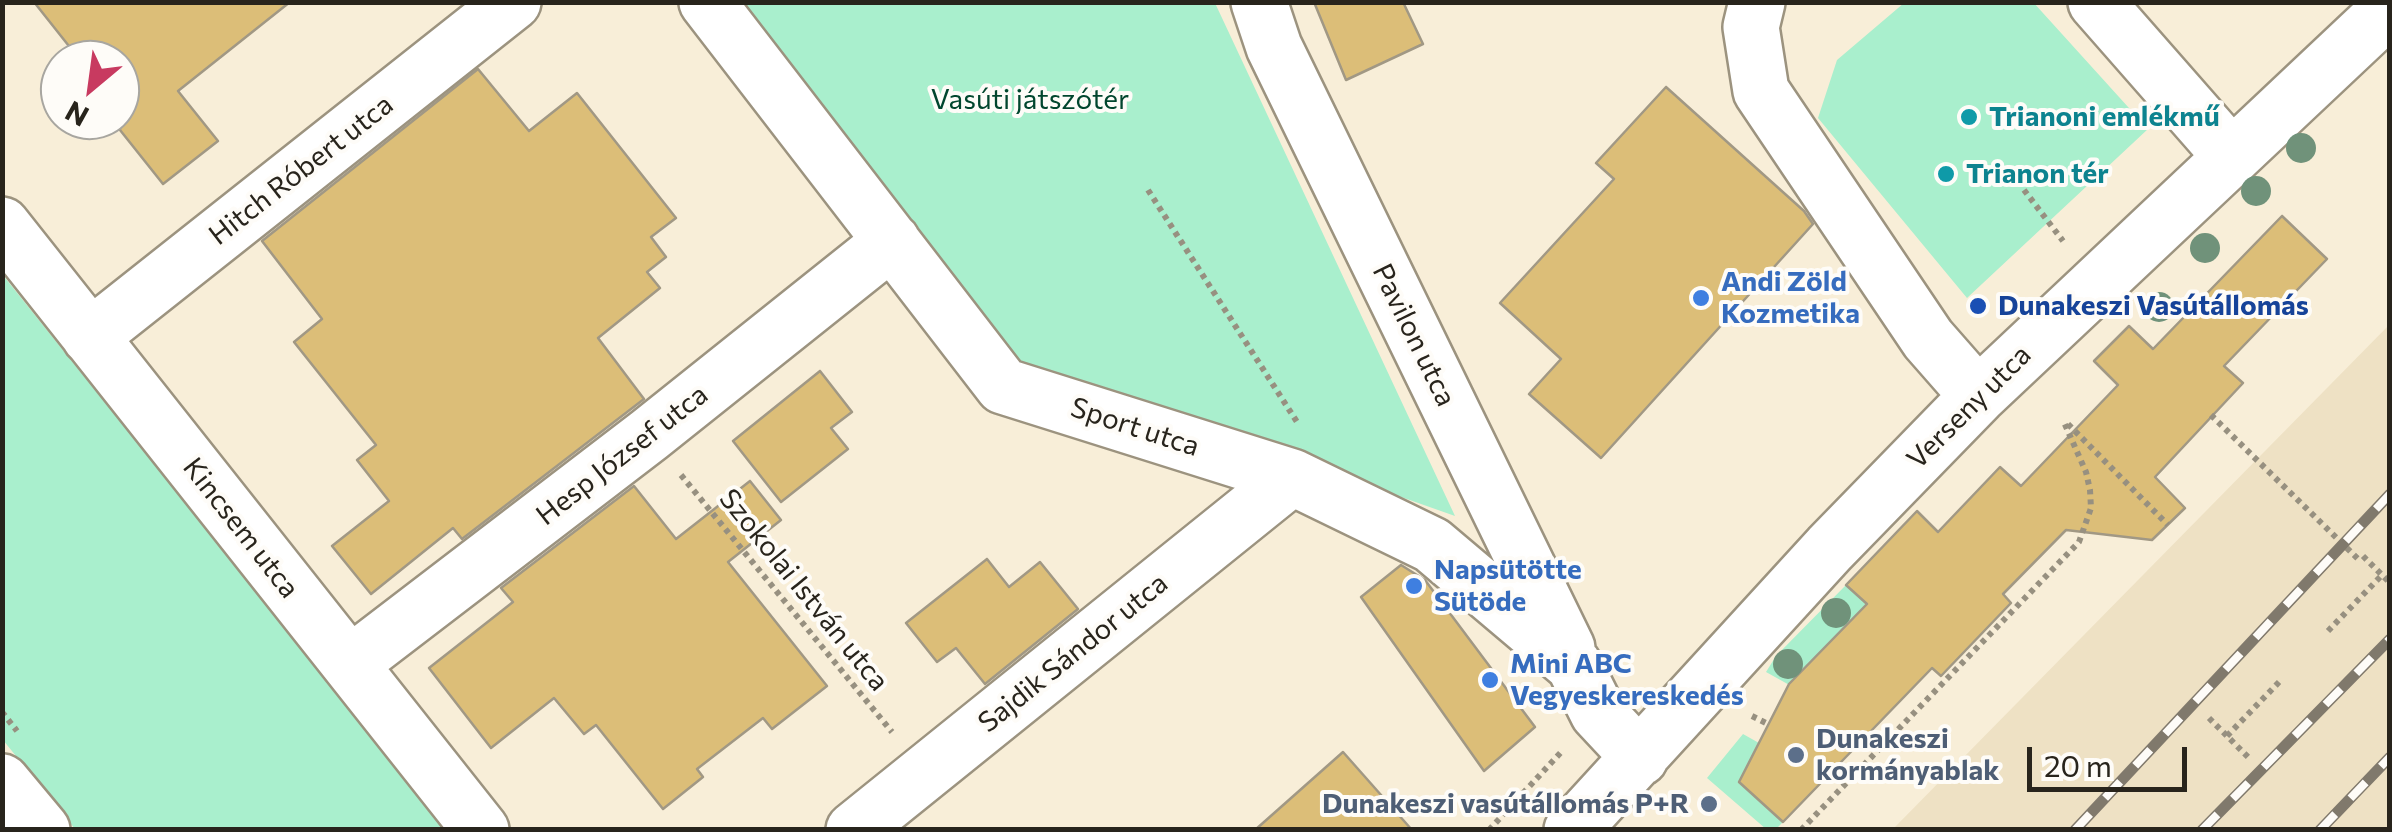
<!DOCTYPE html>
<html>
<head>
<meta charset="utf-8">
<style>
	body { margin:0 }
	#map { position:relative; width:2392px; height:832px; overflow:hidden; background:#f8eed8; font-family:Commissioner,sans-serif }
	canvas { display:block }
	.frame { position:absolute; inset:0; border:5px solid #28241c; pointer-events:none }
	.north { position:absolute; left:40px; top:40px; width:100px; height:100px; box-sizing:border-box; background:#fefcf8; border:2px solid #a8a6a0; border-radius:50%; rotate:209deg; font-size:28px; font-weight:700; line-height:40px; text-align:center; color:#28241c }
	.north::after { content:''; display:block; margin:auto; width:35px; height:45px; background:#c83a60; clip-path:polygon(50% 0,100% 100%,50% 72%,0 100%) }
	.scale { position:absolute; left:2027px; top:747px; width:160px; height:45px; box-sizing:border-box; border:5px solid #28241c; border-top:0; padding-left:12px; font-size:30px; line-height:35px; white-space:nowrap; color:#28241c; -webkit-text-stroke:8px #fefcf8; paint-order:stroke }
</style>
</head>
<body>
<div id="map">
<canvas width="2392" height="832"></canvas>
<div class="frame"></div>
<div class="north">N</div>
<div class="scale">20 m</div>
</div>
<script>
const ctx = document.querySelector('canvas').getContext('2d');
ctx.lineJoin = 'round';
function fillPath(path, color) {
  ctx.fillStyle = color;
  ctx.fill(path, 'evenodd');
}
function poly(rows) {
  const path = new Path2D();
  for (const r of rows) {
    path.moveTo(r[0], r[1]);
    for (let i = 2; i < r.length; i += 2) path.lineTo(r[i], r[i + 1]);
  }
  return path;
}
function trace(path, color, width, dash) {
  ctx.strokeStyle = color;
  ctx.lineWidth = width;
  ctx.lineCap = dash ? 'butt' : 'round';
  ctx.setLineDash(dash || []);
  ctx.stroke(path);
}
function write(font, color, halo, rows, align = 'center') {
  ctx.font = font + ' Commissioner,sans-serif';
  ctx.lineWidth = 8;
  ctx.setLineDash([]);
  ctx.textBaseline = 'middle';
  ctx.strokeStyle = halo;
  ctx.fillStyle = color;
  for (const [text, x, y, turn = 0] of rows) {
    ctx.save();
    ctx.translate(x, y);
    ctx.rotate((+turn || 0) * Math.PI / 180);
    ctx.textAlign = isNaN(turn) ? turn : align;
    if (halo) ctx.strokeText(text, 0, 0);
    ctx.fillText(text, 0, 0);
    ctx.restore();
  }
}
const built = poly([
	[2389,325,2389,829,1893,829]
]);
const green = poly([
	[2033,2,2148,129,1967,298,1818,118,1837,60,1904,3],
	[737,3,1215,3,1455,516,1019,362],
	[2,274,447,829,75,829,3,740],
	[1846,585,1867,604,1804,669,1811,697,1766,672,1776,656],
	[1743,734,1759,743,1739,782,1783,822,1776,829,1766,829,1707,778]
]);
const building = poly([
	[34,2,290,2,178,91,218,141,163,184,120,130,120,60,80,60,34,2],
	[1314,2,1403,2,1423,44,1346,80,1314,2],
	[478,69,529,131,577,93,676,218,651,237,666,257,647,272,660,288,598,338,644,399,462,539,453,528,371,594,332,546,389,501,357,460,376,445,294,342,322,319,262,241,478,69],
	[1666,87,1804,211,1813,224,1601,458,1529,394,1561,359,1500,303,1614,179,1596,163,1666,87],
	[2282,216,2327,259,2224,366,2243,383,2155,477,2185,508,2152,540,2066,530,2003,594,2011,603,1941,676,1932,668,1783,822,1739,782,1789,684,1867,604,1846,585,1917,511,1938,532,2000,467,2021,486,2118,385,2094,361,2129,326,2153,349,2282,216],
	[820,371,852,412,831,428,848,449,781,502,733,441,820,371],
	[750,481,781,520,728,562,827,686,772,729,763,718,697,769,703,777,663,809,596,725,584,734,554,698,491,748,429,668,513,602,501,588,634,486,676,539,750,481],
	[987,559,1009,587,1040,562,1078,609,985,684,956,648,937,662,906,623,987,559],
	[1401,565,1425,580,1535,727,1484,771,1361,597,1401,565],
	[1343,752,1412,830,1255,830,1343,752]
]);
const path = poly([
	[1148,190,1297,422],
	[2024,190,2063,241],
	[2211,415,2359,560],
	[2068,424,2168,525],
	[681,475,892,732],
	[2363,556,2390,583],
	[2328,631,2382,575],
	[2,712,17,731],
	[1752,716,1768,724],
	[2209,718,2251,760],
	[2227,736,2281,680],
	[1489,830,1563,750],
	[1801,830,2079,542,2091,508,2090,490,2086,472,2063,420]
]);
const minor = poly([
	[707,2,1003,386,1292,477,1432,545,1574,665,1598,713,1640,758],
	[1259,2,1274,47,1567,648],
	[1757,2,1751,27,1761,91,1928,339,1978,396],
	[2096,2,2232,157],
	[2,225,481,830],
	[90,337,513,2],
	[350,664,649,435,892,241],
	[2,782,42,830],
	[854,830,1292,477],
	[1572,830,1830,548,1978,396,2390,8]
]);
const rail = poly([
	[2075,830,2390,494],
	[2202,830,2390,639],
	[2320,830,2390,757]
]);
const trees = [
	[2301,148],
	[2256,191],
	[2205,248],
	[2159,307],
	[1836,613],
	[1788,664]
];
const markers = [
	[1969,117,10,"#0f9aa8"],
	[1946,174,10,"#0f9aa8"],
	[1701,298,10,"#3f7fe0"],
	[1978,306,10,"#1a4fb4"],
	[1414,586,10,"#3f7fe0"],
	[1490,680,10,"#3f7fe0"],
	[1796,755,10,"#5c6f8a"],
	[1709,804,10,"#5c6f8a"]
];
const parkNames = [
	["Vasúti játszótér",1030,100]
];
const cultureNames = [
	["Trianoni emlékmű",1989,117],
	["Trianon tér",1966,174]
];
const streetNames = [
	["Hitch Róbert utca",301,170,-38],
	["Pavilon utca",1414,335,64],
	["Verseny utca",1969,407,-45],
	["Sport utca",1135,427,18],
	["Hesp József utca",622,455,-38],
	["Kincsem utca",241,528,52],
	["Szokolai István utca",804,590,51],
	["Sajdik Sándor utca",1073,653,-39]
];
const shopNames = [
	["Andi Zöld",1721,282],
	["Kozmetika",1721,314],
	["Napsütötte",1434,570],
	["Sütöde",1434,602],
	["Mini ABC",1510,664],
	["Vegyeskereskedés",1510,696]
];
const transitNames = [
	["Dunakeszi Vasútállomás",1998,306]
];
const serviceNames = [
	["Dunakeszi",1816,739],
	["kormányablak",1816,771],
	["Dunakeszi vasútállomás P+R",1689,804,"right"]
];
fillPath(built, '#eee1c4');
fillPath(green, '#a9efcd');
fillPath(building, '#dcbe78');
trace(building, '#a19884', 2.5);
trace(minor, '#9c937f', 60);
trace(path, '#979080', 6, [5, 5]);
trace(minor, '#fff', 55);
trace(rail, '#80796c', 11);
trace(rail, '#fefcf8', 8, [22]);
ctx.fillStyle = '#70927a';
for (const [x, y] of trees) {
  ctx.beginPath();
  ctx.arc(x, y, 15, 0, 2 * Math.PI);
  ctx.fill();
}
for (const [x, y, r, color] of markers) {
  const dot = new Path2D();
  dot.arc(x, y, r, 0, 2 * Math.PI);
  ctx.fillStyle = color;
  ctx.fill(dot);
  trace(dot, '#fefcf8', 4);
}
write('28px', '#01462e', '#fefcf8', parkNames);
write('bold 28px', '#0d838f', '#fefcf8', cultureNames, 'left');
write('28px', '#28241c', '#fefcf8', streetNames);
write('bold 28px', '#366cbe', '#fefcf8', shopNames, 'left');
write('bold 28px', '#164399', '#fefcf8', transitNames, 'left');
write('bold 28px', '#4e5e75', '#fefcf8', serviceNames, 'left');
</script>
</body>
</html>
